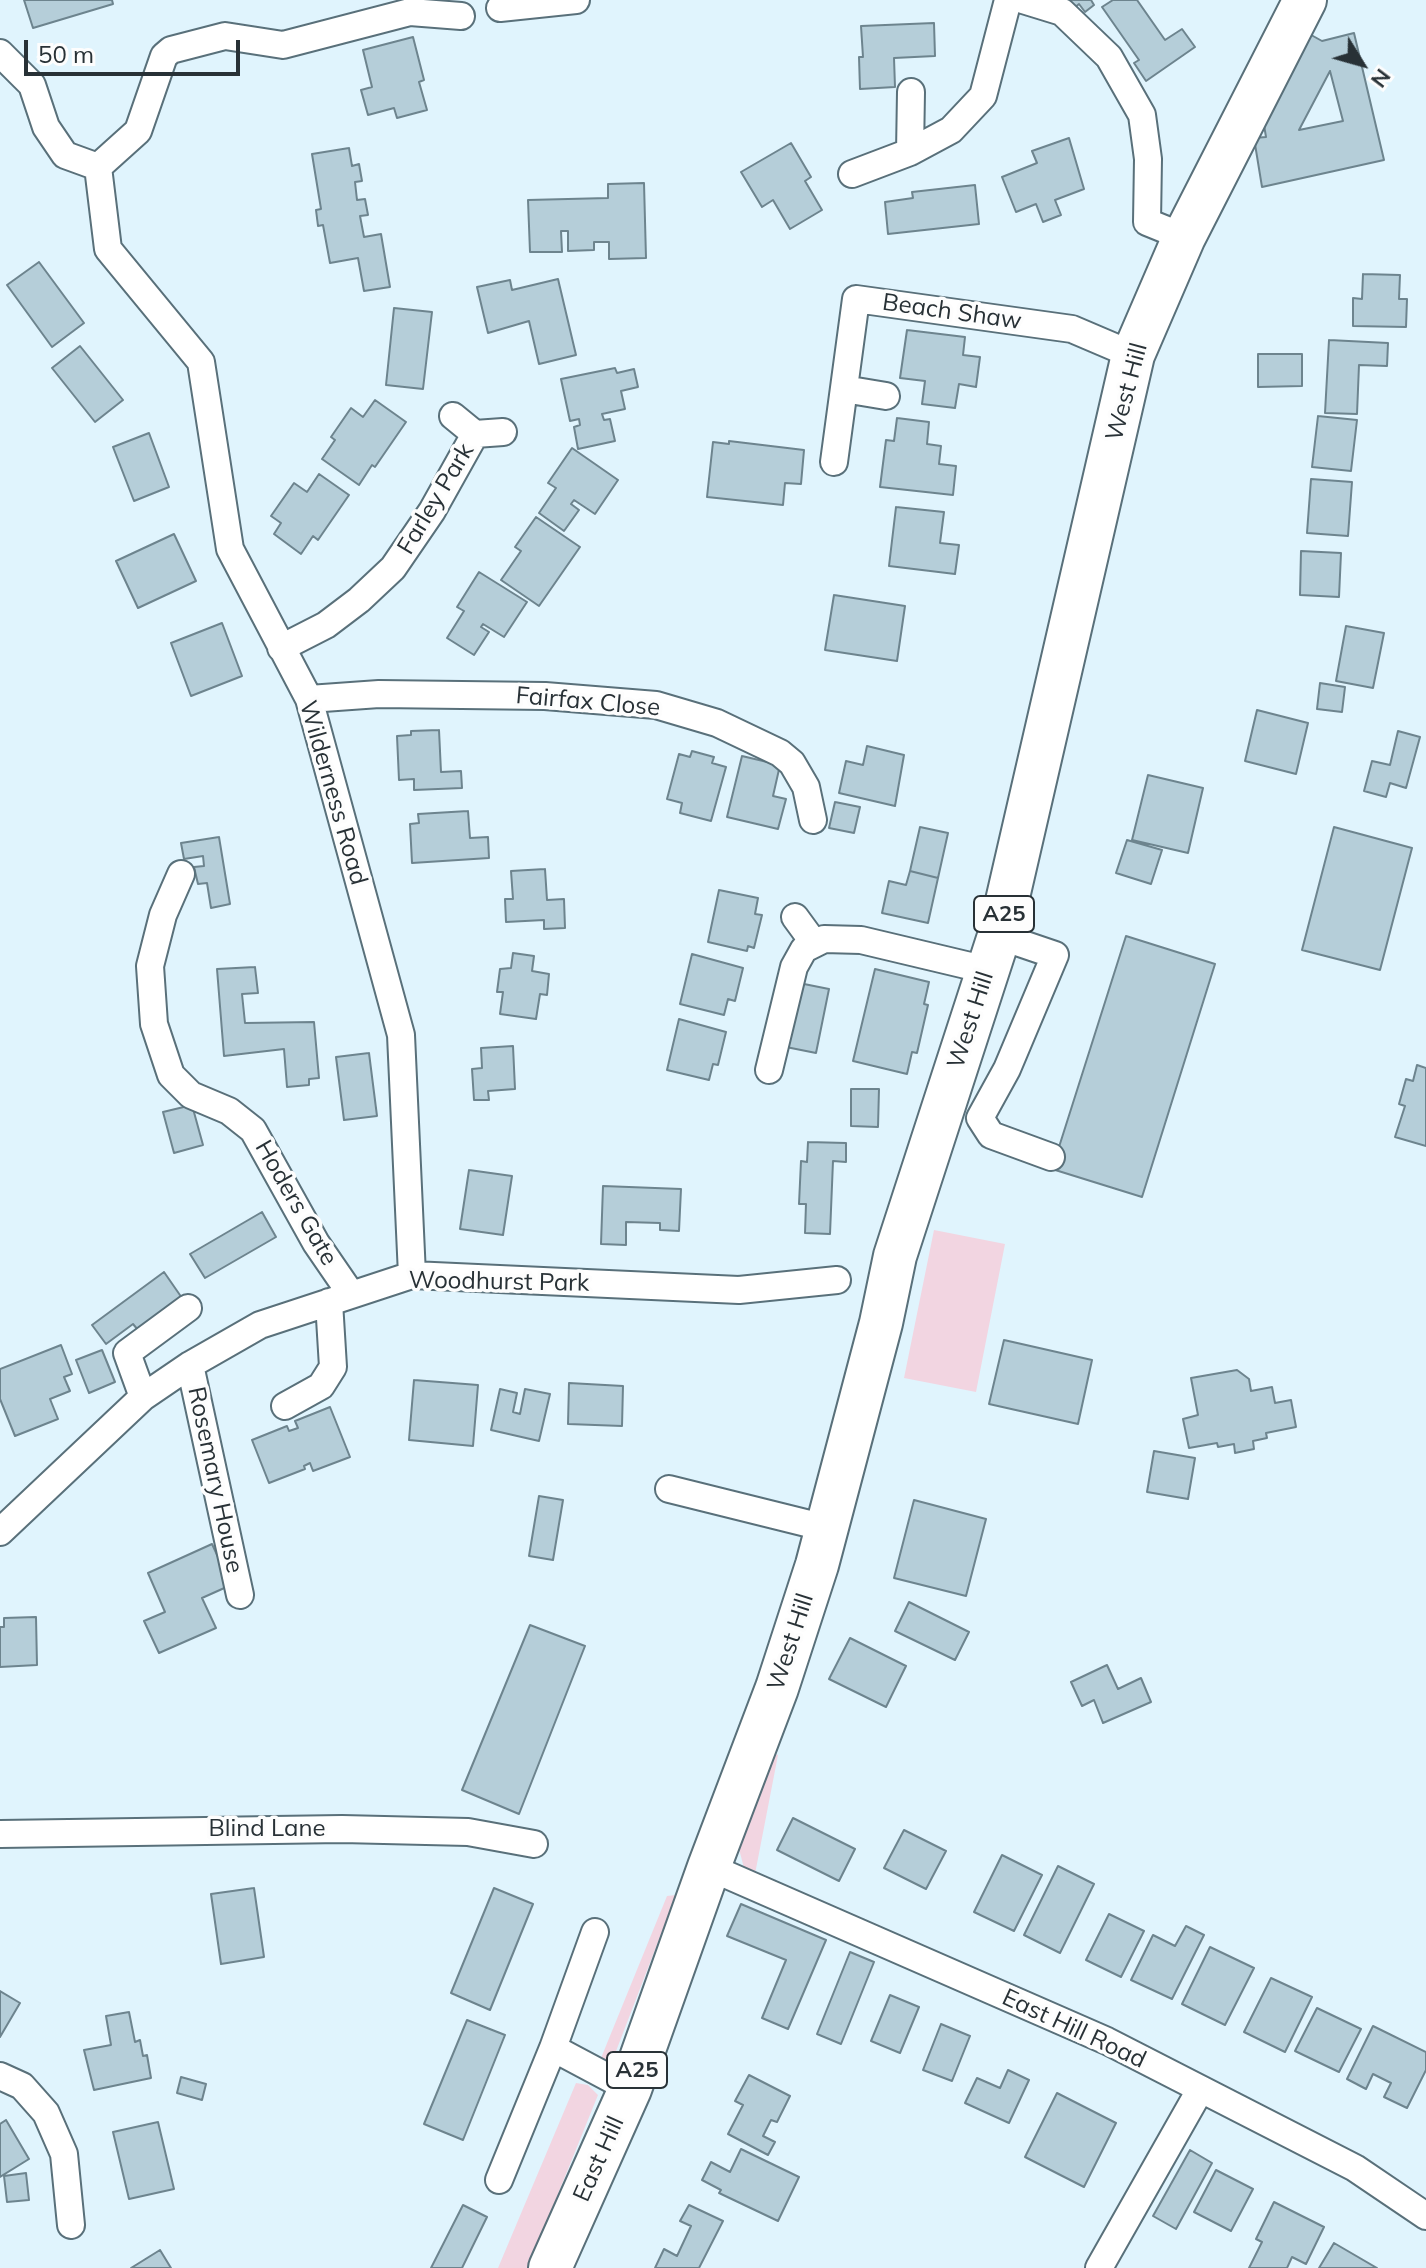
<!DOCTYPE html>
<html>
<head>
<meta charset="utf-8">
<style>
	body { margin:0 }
	#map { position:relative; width:1426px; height:2268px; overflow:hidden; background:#e0f4fd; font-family:Mulish,sans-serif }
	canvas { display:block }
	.north { position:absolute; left:1322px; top:24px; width:80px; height:80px; -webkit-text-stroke:6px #fdfdfd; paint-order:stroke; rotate:127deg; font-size:22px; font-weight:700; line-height:32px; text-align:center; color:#283136 }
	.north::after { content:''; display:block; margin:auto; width:28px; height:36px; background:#283136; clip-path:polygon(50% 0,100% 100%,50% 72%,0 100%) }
	.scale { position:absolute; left:24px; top:40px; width:216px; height:36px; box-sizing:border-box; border:4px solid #283136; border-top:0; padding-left:10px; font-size:24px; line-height:28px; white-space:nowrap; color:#283136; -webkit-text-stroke:6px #fdfdfd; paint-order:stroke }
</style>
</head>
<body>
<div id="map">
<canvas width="1426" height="2268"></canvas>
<div class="north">N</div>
<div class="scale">50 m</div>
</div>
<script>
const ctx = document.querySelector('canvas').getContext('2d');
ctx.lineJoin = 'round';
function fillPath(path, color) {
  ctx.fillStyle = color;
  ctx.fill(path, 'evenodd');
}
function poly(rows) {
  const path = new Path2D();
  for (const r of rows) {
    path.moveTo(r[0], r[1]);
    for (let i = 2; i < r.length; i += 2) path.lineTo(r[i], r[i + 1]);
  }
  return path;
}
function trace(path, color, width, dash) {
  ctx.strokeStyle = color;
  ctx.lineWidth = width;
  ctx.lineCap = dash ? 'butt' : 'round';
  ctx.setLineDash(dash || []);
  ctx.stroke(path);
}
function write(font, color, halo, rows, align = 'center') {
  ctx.font = font + ' Mulish,sans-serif';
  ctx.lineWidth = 7;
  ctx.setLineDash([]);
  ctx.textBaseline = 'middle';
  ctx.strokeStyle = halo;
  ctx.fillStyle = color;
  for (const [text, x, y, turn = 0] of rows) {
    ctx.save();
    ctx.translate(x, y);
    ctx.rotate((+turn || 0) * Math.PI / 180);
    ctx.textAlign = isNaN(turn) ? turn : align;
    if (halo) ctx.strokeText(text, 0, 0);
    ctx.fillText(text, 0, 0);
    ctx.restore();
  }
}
const green = poly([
	[934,1230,1005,1244,976,1392,904,1378],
	[775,1754,778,1755,755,1874,744,1868,739,1849],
	[676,1895,613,2059,599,2063,667,1896],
	[576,2083,588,2085,598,2095,528,2268,498,2268]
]);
const building = poly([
	[24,0,112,0,113,4,33,28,24,0],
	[1065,0,1091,0,1094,5,1085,12,1079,4,1072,10,1065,0],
	[1113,0,1137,0,1165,40,1182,29,1195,47,1146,81,1134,63,1139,60,1102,7,1113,0],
	[934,23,935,56,894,58,895,87,860,89,859,57,863,57,861,26,934,23],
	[1304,31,1322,41,1354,33,1384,160,1262,187,1254,138,1266,137,1262,113,1304,31],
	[1330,71,1343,121,1299,130,1330,71],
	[413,37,424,80,419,82,427,110,397,118,394,108,368,115,361,90,372,87,363,50,413,37],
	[1069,138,1084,189,1055,200,1061,215,1043,222,1036,204,1016,212,1002,177,1037,163,1032,151,1069,138],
	[791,143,811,177,805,181,822,210,790,229,773,200,762,207,741,172,791,143],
	[349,148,352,166,359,164,362,181,355,182,357,200,365,199,368,215,360,216,364,237,381,234,390,287,364,291,358,258,330,263,323,225,318,226,316,210,321,209,312,154,349,148],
	[644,183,646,258,609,259,609,242,594,242,594,250,568,251,568,231,561,231,562,252,530,252,528,200,608,198,608,184,644,183],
	[975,185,979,224,888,234,885,202,913,198,912,192,975,185],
	[39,262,84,323,52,347,7,285,39,262],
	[1363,274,1400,275,1399,299,1407,299,1406,327,1353,326,1353,298,1362,299,1363,274],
	[558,279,576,355,539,364,529,321,488,333,477,287,510,280,512,290,558,279],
	[394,308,432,312,423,389,386,385,394,308],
	[907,330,965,337,963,355,980,357,976,387,959,384,955,408,922,404,925,381,900,378,907,330],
	[1329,340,1388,343,1387,366,1359,365,1357,414,1325,413,1329,340],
	[80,346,123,400,95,422,52,368,80,346],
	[1258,354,1302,354,1302,386,1258,387,1258,354],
	[615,368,617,373,634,369,638,387,621,391,625,409,602,414,604,420,610,419,615,441,578,449,574,427,580,425,579,419,570,421,561,379,615,368],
	[375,400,406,422,375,467,372,465,359,485,322,459,335,440,331,437,351,408,363,417,375,400],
	[1318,416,1357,420,1351,471,1312,467,1318,416],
	[897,418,929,422,927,444,941,446,939,464,956,466,953,495,880,487,886,440,894,441,897,418],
	[149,433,169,487,134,501,113,447,149,433],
	[729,441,804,450,801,484,785,483,783,505,707,497,713,442,729,444,729,441],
	[572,448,618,480,595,514,574,500,571,504,579,510,564,531,539,513,556,488,548,483,572,448],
	[319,474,349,495,318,540,313,536,301,554,274,534,281,523,271,516,294,483,307,492,319,474],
	[1311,479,1352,482,1348,536,1307,533,1311,479],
	[896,507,944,512,940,543,959,545,955,574,889,566,896,507],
	[536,517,580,547,539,606,501,580,521,551,515,547,536,517],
	[174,534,196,581,138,608,116,561,174,534],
	[1301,551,1341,553,1339,597,1300,595,1301,551],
	[479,572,527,602,504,637,483,624,481,627,489,632,474,655,447,638,464,611,457,607,479,572],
	[834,595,905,606,897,661,825,650,834,595],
	[222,623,242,676,191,696,171,643,222,623],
	[1346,626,1384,633,1373,688,1336,681,1346,626],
	[1320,683,1345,687,1342,712,1317,709,1320,683],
	[1257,710,1308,723,1296,774,1245,761,1257,710],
	[439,730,441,772,461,771,462,788,414,790,414,779,399,780,397,736,411,735,411,731,439,730],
	[1398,731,1420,737,1406,788,1390,783,1386,797,1364,791,1372,761,1390,765,1398,731],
	[867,746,904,755,895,806,839,793,846,761,863,765,867,746],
	[692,751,714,757,712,763,726,767,711,821,680,813,682,803,667,799,679,754,690,757,692,751],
	[742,756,780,765,773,796,786,799,778,829,727,817,742,756],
	[1148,775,1203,788,1188,853,1132,840,1148,775],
	[835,802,860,807,854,833,829,828,835,802],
	[468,811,470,838,488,837,489,858,412,863,410,824,419,823,418,814,468,811],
	[920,827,948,833,938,878,910,871,920,827],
	[1334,827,1412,848,1380,970,1302,950,1334,827],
	[219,837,230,904,211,908,207,883,198,884,194,867,204,866,203,856,184,859,181,843,219,837],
	[1127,840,1162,850,1151,884,1116,873,1127,840],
	[545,869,547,900,564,899,565,928,544,929,544,920,506,922,505,899,513,899,511,871,545,869],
	[910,871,938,878,928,923,882,913,889,881,906,885,910,871],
	[719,890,758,898,755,914,762,915,754,948,748,946,747,951,708,942,719,890],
	[1126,936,1215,964,1142,1197,1052,1169,1126,936],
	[513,953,534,956,532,971,549,974,547,995,540,994,536,1019,500,1014,503,992,497,992,500,969,511,968,513,953],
	[692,954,743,968,735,1001,728,999,724,1015,680,1004,692,954],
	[255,967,258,993,242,994,245,1023,314,1022,319,1078,309,1079,309,1085,287,1087,284,1049,224,1056,217,969,255,967],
	[875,969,929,982,924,1004,928,1005,917,1053,912,1052,907,1074,853,1061,875,969],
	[799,983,829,989,816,1053,786,1047,799,983],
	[679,1019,726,1032,718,1065,713,1064,709,1080,667,1070,679,1019],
	[513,1046,515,1089,488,1091,489,1100,474,1100,472,1069,482,1068,481,1048,513,1046],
	[369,1053,377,1116,344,1120,336,1057,369,1053],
	[1417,1065,1426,1068,1426,1146,1395,1137,1405,1106,1399,1104,1406,1079,1413,1081,1417,1065],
	[851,1089,879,1089,878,1127,851,1126,851,1089],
	[192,1105,203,1145,174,1153,163,1112,192,1105],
	[808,1142,846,1143,846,1162,833,1161,830,1234,805,1233,806,1204,799,1204,801,1161,807,1162,808,1142],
	[469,1170,512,1176,503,1235,460,1229,469,1170],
	[603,1186,681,1189,679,1231,660,1230,660,1223,626,1222,626,1245,601,1244,603,1186],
	[262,1212,276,1237,205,1278,190,1254,262,1212],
	[164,1272,182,1298,138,1330,133,1324,106,1344,92,1325,164,1272],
	[1004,1340,1092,1360,1078,1424,989,1404,1004,1340],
	[61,1345,72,1374,64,1377,70,1391,50,1399,58,1419,15,1436,0,1399,0,1369,61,1345],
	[102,1350,115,1382,89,1393,76,1360,102,1350],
	[1237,1370,1249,1379,1251,1391,1272,1387,1275,1403,1291,1400,1296,1427,1266,1433,1267,1438,1253,1441,1254,1449,1235,1453,1234,1444,1218,1447,1217,1443,1189,1448,1183,1419,1198,1415,1191,1378,1237,1370],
	[414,1380,478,1385,473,1446,409,1440,414,1380],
	[569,1383,623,1386,622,1426,568,1424,569,1383],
	[500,1389,517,1393,513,1412,520,1414,525,1389,550,1394,539,1441,491,1430,500,1389],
	[330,1407,350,1457,313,1471,310,1463,304,1466,305,1469,269,1483,252,1440,287,1426,289,1431,298,1428,295,1421,330,1407],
	[1154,1451,1195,1458,1188,1499,1147,1492,1154,1451],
	[539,1496,563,1500,553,1560,529,1556,539,1496],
	[914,1500,986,1519,966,1596,894,1578,914,1500],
	[212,1544,231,1585,202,1598,216,1628,159,1653,144,1621,165,1612,148,1573,212,1544],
	[909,1602,969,1632,955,1660,895,1631,909,1602],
	[36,1617,37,1665,0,1667,0,1627,4,1627,4,1618,36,1617],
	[530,1625,585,1646,519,1814,462,1790,530,1625],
	[850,1638,906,1666,886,1707,829,1679,850,1638],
	[1107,1665,1118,1689,1141,1678,1151,1702,1103,1723,1094,1700,1082,1706,1071,1682,1107,1665],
	[793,1818,855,1849,839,1881,777,1850,793,1818],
	[904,1830,946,1851,926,1889,884,1868,904,1830],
	[1002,1855,1042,1875,1014,1931,974,1912,1002,1855],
	[1058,1866,1094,1884,1060,1953,1024,1935,1058,1866],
	[254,1888,264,1957,221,1964,211,1894,254,1888],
	[494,1888,533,1904,490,2010,451,1993,494,1888],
	[741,1904,826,1940,788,2029,762,2018,786,1960,727,1936,741,1904],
	[1109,1914,1144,1931,1121,1977,1086,1960,1109,1914],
	[1186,1926,1204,1935,1172,1999,1131,1980,1153,1935,1175,1946,1186,1926],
	[1210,1947,1254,1968,1225,2025,1182,2004,1210,1947],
	[850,1952,874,1962,841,2044,817,2034,850,1952],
	[1271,1978,1312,1997,1285,2052,1244,2032,1271,1978],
	[0,1991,20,2003,0,2037,0,1991],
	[890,1995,919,2007,900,2053,871,2041,890,1995],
	[1317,2008,1361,2029,1339,2072,1295,2051,1317,2008],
	[129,2012,135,2042,140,2040,143,2056,147,2055,151,2078,94,2090,84,2050,111,2045,106,2016,129,2012],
	[467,2020,505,2035,463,2140,424,2124,467,2020],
	[941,2024,970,2036,952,2081,923,2070,941,2024],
	[1373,2026,1426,2052,1426,2070,1407,2108,1384,2097,1391,2083,1373,2074,1366,2089,1347,2079,1373,2026],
	[1008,2070,1029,2080,1009,2123,965,2103,977,2078,1000,2088,1008,2070],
	[749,2075,790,2096,777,2122,771,2120,763,2136,775,2142,768,2155,728,2134,743,2105,735,2101,749,2075],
	[181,2077,206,2084,202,2100,177,2093,181,2077],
	[1057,2093,1116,2123,1084,2187,1025,2157,1057,2093],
	[6,2120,29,2159,0,2177,0,2124,6,2120],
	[158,2122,174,2189,129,2199,113,2132,158,2122],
	[741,2149,799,2177,778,2221,719,2193,721,2190,702,2180,711,2162,730,2172,741,2149],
	[1190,2150,1212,2163,1176,2229,1153,2216,1190,2150],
	[1216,2170,1253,2189,1231,2231,1194,2212,1216,2170],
	[26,2173,29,2200,7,2202,4,2176,26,2173],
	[1274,2202,1324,2227,1306,2264,1292,2257,1287,2268,1249,2268,1262,2242,1256,2239,1274,2202],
	[463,2205,487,2217,462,2268,431,2268,463,2205],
	[689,2205,723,2221,699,2268,655,2268,664,2249,677,2256,691,2226,680,2221,689,2205],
	[1334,2243,1377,2268,1319,2268,1334,2243],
	[160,2250,171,2268,131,2268,160,2250]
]);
const minor = poly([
	[1023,0,1062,12,1109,57,1142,115,1148,159,1147,222,1184,237],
	[500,8,576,0],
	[0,53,32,85,46,127,65,155,98,167],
	[910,152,911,92],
	[98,167,108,249,201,362,230,549,309,699,401,1035,412,1275],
	[98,167,138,131,164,56,171,50,225,36,283,45,410,12,461,16],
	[852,174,910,152,951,130,983,96,1008,0],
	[844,389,886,396],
	[453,416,475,434],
	[834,462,856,299,1072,329,1133,355],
	[281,648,326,625,359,600,393,568,432,511,475,434,503,432],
	[309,699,379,694,545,696,656,705,717,723,780,753,792,763,806,787,813,820],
	[181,874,163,915,150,966,154,1024,171,1075,191,1095,229,1111,253,1130,316,1243,351,1294],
	[795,917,814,943],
	[999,936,1055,955,1007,1069,980,1118,991,1135,1051,1157],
	[769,1070,794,967,804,949,824,939,861,940,987,970],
	[190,1365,240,1595],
	[143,1397,127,1353,188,1308],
	[285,1406,321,1386,333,1367,329,1302],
	[669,1489,826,1528],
	[0,1532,143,1397,190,1365,260,1325,412,1275,739,1290,837,1280],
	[0,1834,342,1829,468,1832,534,1844],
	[709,1867,1107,2041,1355,2168,1426,2216],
	[553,2048,630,2089],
	[0,2076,22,2086,46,2113,64,2154,71,2225],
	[499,2180,553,2048,595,1932],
	[1099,2268,1200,2090]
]);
const primary = poly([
	[550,2268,630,2089,709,1867,777,1688,817,1565,881,1323,895,1256,999,936,1133,355,1184,237,1305,0]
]);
const shields = [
	[1004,914,60],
	[637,2070,60]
];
const shieldNames = [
	["A25",1004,914],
	["A25",637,2070]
];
const streetNames = [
	["Beach Shaw",952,312,8],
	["West Hill",1127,392,-75],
	["Farley Park",436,499,-59],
	["Fairfax Close",588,702,5],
	["Wilderness Road",333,793,74],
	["West Hill",971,1020,-72],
	["Hoders Gate",296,1203,60],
	["Woodhurst Park",499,1282,1],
	["Rosemary House",215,1480,78],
	["West Hill",791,1642,-72],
	["Blind Lane",267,1829],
	["East Hill Road",1074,2029,25],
	["East Hill",599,2159,-66]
];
fillPath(green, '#f2d5e1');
fillPath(building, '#b5ced9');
trace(building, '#6d848e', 2);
trace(minor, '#59707a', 30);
trace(primary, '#59707a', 46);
trace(minor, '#fff', 26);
trace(primary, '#fff', 42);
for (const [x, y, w] of shields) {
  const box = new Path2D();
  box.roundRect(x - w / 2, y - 18, w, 36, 6);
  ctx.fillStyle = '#fdfdfd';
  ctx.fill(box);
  trace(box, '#283136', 2);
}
write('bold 22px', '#283136', null, shieldNames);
write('24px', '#283136', '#fdfdfd', streetNames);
</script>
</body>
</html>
